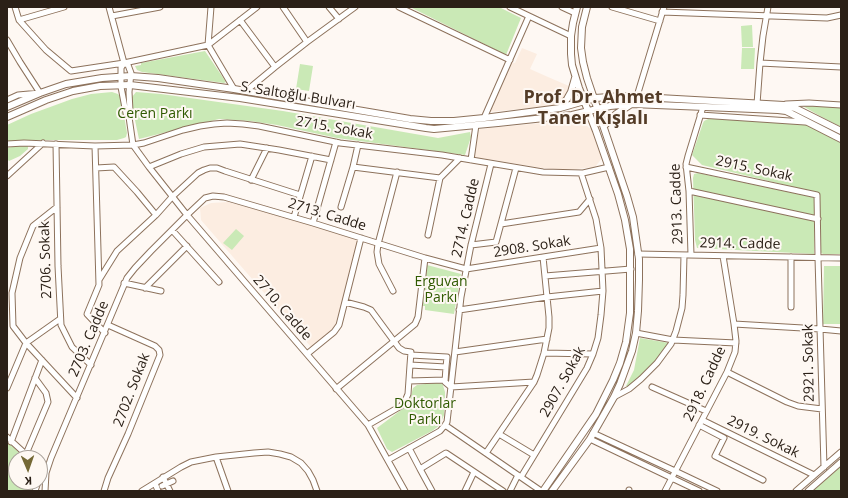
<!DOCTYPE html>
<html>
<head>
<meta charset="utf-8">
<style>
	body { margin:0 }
	#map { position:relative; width:848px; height:498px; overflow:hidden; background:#fef8f3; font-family:"Open Sans",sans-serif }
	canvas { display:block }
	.frame { position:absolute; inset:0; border:8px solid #2b2017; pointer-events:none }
	.north { position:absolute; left:8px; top:450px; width:40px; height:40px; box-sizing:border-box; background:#fef8f3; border:1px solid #aaa29b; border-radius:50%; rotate:178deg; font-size:11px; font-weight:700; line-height:16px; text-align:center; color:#2b2017 }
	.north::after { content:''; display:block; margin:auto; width:14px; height:18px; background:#746835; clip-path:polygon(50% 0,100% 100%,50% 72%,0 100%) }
</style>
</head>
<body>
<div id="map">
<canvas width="848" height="498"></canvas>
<div class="frame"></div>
<div class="north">K</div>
</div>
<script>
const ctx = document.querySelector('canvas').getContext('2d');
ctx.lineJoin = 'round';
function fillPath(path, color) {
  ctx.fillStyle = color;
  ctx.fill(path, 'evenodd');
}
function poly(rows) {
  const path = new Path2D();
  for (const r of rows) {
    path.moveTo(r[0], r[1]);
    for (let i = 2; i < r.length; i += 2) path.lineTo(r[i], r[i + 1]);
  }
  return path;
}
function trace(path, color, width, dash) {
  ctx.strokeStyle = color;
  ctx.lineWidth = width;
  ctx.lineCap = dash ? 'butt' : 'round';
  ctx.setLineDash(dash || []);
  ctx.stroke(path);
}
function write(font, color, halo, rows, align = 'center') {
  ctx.font = font + ' "Open Sans",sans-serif';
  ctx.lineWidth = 4;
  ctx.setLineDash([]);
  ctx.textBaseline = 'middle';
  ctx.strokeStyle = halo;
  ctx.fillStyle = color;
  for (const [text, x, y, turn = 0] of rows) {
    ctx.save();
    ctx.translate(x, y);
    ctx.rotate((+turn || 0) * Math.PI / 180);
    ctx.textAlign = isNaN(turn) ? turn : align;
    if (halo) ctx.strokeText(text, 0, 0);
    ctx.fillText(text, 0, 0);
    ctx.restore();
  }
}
const built = poly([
	[522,48,537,54,530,69,548,77,569,86,562,101,555,106,488,112,509,62,515,63],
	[573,120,582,122,592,130,603,157,595,167,577,169,549,169,474,157,473,155,479,131,480,129],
	[228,202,361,238,334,329,311,347,201,220,200,208,211,203]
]);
const green = poly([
	[410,7,499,7,521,18,506,55],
	[752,25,753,47,742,47,741,26],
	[742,48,755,48,754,69,741,69],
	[205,51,226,82,224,83,142,72,137,70,135,66,141,65,141,63],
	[300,64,313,66,309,91,296,89],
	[112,92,118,94,121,98,127,133,126,137,124,138,117,140,34,140,7,142,7,125,31,114,72,99,91,94],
	[136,92,161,94,283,111,438,138,470,132,471,137,465,155,337,138,277,125,250,121,219,119,139,139,132,106,132,97],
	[801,105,841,107,841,127,820,116],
	[710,118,802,124,806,124,841,143,841,254,823,254,820,252,819,193,702,165,692,155,703,123,704,121],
	[21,145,28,145,28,149,20,156,9,161,7,159,7,148],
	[698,173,812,197,814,198,815,200,814,254,697,248,695,240,693,178,694,174],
	[236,229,244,236,232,250,223,243],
	[427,265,461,274,454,314,425,310,425,306,422,306],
	[824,266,841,266,841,324,823,324],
	[640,338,669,343,662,354,644,373,628,388,626,386,634,370],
	[442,382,445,392,445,401,444,415,440,425,432,431,392,452,387,449,377,428,409,404,413,388,417,385],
	[7,441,25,458,16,458,16,482,36,482,33,491,7,491],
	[841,462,841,491,808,491]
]);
const minor = poly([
	[15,7,19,20,46,50,71,71,124,63,208,45,234,89],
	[109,7,124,63],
	[283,7,307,42],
	[329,7,339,19],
	[399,7,510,60],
	[510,7,571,36],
	[562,7,575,13],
	[612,7,660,21],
	[662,12,827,18,841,15],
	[112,16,160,7],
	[19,20,64,7],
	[240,20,275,67],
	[7,40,20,62,40,93,18,95,7,100],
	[208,45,257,7],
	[208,45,211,7],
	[124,63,128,65,131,73,129,92,130,111,129,117,133,145,149,167,187,215,368,425,405,491],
	[124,63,121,68,121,87,126,113,128,116],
	[760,63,841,67],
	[246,91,275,67,307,42,355,7],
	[637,96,664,7],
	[757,104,760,63,763,36,768,7],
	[786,104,809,103,841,105],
	[700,115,805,122],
	[484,118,529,16],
	[7,144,24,143,95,146,133,145,144,143,183,130,200,126,214,124,227,123,243,124,259,126,340,143,442,155,543,172,583,173,609,167],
	[56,144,58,266,61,325,72,347,91,365],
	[95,146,99,285,87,314,105,333],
	[471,160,476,125],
	[149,167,181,154,204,147,240,144,279,150,331,160],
	[353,167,358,145],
	[686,167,817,195,818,258,824,467],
	[96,168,114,167,137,192,156,215,117,251,99,280],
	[7,176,43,143],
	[251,180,267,148],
	[689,191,818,219],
	[57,207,33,226,20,258,12,293,13,326,26,343,77,398],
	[341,207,353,167,440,178],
	[156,215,172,197,198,173,204,170,210,168,217,168,225,171,300,195],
	[294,217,312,156],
	[313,223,336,142],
	[501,224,579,212,590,199],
	[172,230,219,282],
	[428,235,440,178,460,158],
	[471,245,496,242,516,168],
	[638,254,841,258],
	[691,255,689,191,686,164,688,156,703,107],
	[545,276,631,269],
	[124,283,161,291],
	[145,288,187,246],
	[393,291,379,264,377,252,378,244,397,172],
	[345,302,364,307,371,310,399,348,404,351,411,352,410,365,446,367,445,382,451,387,534,382],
	[791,307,791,257],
	[459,310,547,297,603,291],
	[734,324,820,329,841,331],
	[636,333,673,340,736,343],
	[455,352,547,339],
	[544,353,593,354],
	[307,354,334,332,339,325,361,238],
	[411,355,447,357,446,367],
	[727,372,787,402,798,406,822,409],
	[409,381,445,380],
	[652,387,706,411],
	[7,388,26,343,60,319],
	[336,389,415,324,418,317,425,258],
	[614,397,629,389,641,379,657,363,671,344,676,331,682,308,683,295,684,255],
	[702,420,814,475],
	[368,425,401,406,405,401,408,394,410,365],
	[445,425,541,491],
	[699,425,724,438,715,456,763,480],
	[593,433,675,471,717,491],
	[499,434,534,455],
	[7,437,30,458],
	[590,439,699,491],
	[11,442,42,360],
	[409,448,420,469,446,453,503,491],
	[486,453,534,382,537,375,544,353,549,328,549,317,543,257],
	[26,454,48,402,46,393,35,378],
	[216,457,228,491],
	[388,460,440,431,445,425,447,422,461,297,471,245,491,164],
	[40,468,46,473,42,475,40,478],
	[420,469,432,491],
	[163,477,170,491],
	[521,477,587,368,593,354,598,338,601,315,603,291,601,248,596,219,581,173],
	[155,483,158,491],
	[162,486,173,481],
	[35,491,38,482],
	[45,491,46,473,51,458,127,278,135,268,151,251,187,215,205,198,213,196,224,197,313,223,425,258,466,269,601,248],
	[104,491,108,478,128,434,160,355,159,350,155,346,108,325],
	[142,491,181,467,191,462,216,457,254,453,268,452,280,454,291,457,301,463,308,471,313,480,317,491],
	[465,491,474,472],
	[510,491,518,475],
	[629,491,629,490],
	[665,491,727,372,735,352,736,341,734,324,723,256],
	[796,491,841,452],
	[808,491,841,462]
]);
const major = poly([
	[7,107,40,93,66,84,102,78,131,76,158,78,234,89,410,119,431,121,454,121,484,118,560,108,595,98,623,96,784,105,795,108,841,131],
	[560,108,567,99,571,92,575,78],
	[7,117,46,100,73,91,100,86,130,85,240,98,426,128,434,129,498,123,572,115,610,106,632,104,778,110,786,111,790,113,841,139],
	[604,126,616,114,630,105],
	[543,491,596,414,613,380,620,363,626,342,630,313,630,249,625,220,618,194,596,131,579,88,572,65,571,54,571,36,573,23,577,7],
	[552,491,590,439,614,397,620,384,632,351,636,333,638,311,639,280,639,259,633,217,627,196,587,78,583,62,581,48,582,27,587,7]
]);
const streetNames = [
	["S. Saltoğlu Bulvarı",298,96,9],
	["2715. Sokak",334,128,10],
	["2915. Sokak",754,169,12],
	["2913. Cadde",677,204,-92],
	["2713. Cadde",327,215,17],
	["2714. Cadde",466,218,-77],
	["2914. Cadde",740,244,1],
	["2908. Sokak",532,247,-9],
	["2706. Sokak",46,260,-92],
	["2710. Cadde",282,308,49],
	["2703. Cadde",89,339,-67],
	["2921. Sokak",809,363,-91],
	["2907. Sokak",563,382,-61],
	["2918. Cadde",705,384,-65],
	["2702. Sokak",132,390,-69],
	["2919. Sokak",763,437,26]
];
const parkNames = [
	["Ceren Parkı",155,114],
	["Erguvan",441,282],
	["Parkı",441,298],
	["Doktorlar",425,404],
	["Parkı",425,420]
];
const districtNames = [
	["Prof. Dr. Ahmet",593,98],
	["Taner Kışlalı",593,119]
];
fillPath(built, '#fcede1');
fillPath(green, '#cae9b6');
trace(minor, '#8d725c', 7);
trace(major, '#8d725c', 8);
trace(minor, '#fff', 5);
trace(major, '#fff', 6);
write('14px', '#2b2017', '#fef8f3', streetNames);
write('14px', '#2f5a00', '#fef8f3', parkNames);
write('bold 18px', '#543c27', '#fef8f3', districtNames);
</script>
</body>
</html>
